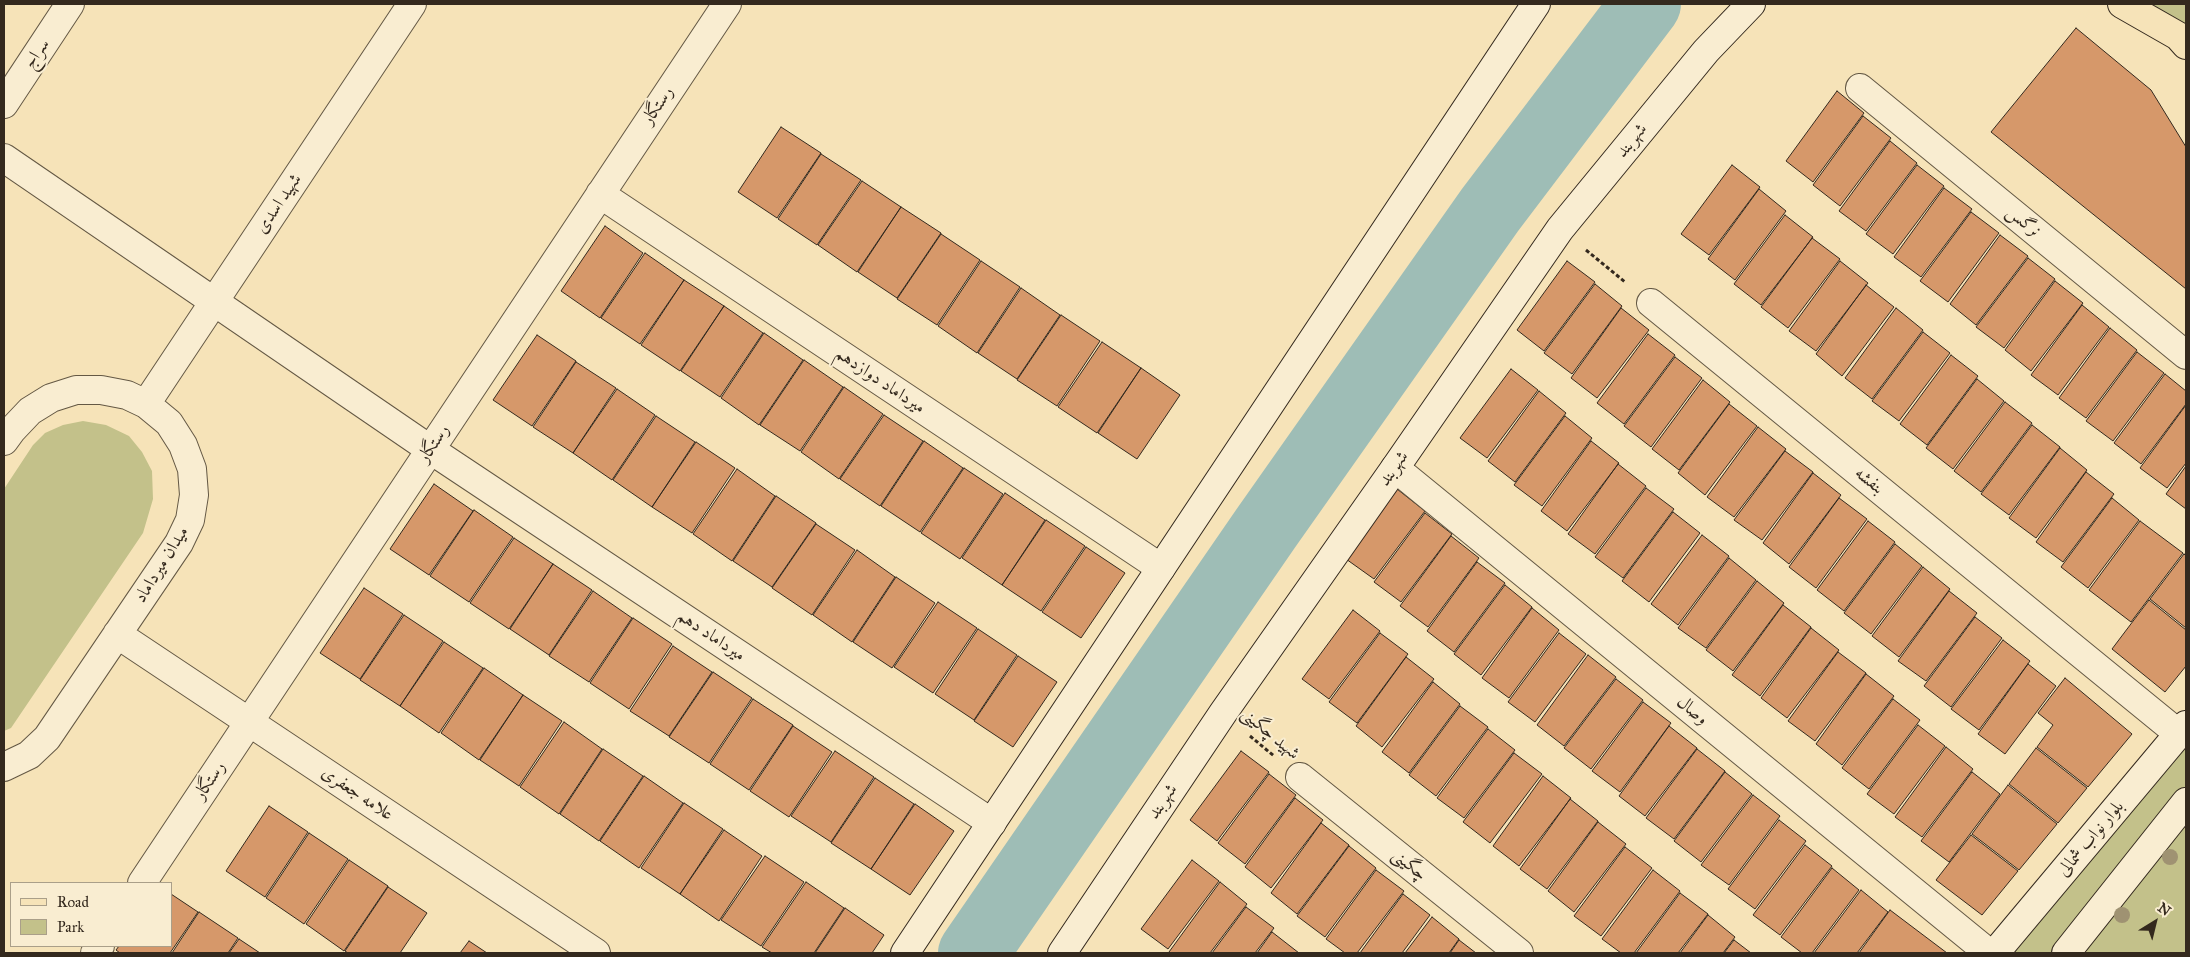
<!DOCTYPE html>
<html>
<head>
<meta charset="utf-8">
<style>
	body { margin:0 }
	#map { position:relative; width:2190px; height:957px; overflow:hidden; background:#f6e3b8; font-family:"IM FELL Great Primer",serif }
	canvas { display:block }
	.frame { position:absolute; inset:0; border:5px solid #34291e; pointer-events:none }
	.legend { position:absolute; left:10px; top:882px; width:162px; height:65px; box-sizing:border-box; background:#f9edd1; border:1px solid #aa9f89; margin:0; padding:6px 9px; list-style:none; font-size:15px; color:#34291e }
	.legend li { display:flex; align-items:center; gap:10px; height:25px }
	.legend b { width:25px; border:1px solid #aa9f89 }
	.north { position:absolute; left:2130px; top:897px; width:50px; height:50px; -webkit-text-stroke:4px #f9edd1; paint-order:stroke; rotate:36deg; font-size:14px; font-weight:700; line-height:20px; text-align:center; color:#34291e }
	.north::after { content:''; display:block; margin:auto; width:18px; height:22px; background:#34291e; clip-path:polygon(50% 0,100% 100%,50% 72%,0 100%) }
</style>
</head>
<body>
<div id="map">
<canvas width="2190" height="957"></canvas>
<div class="frame"></div>
<ul class="legend">
<li><b style="height:6px;background:#f6e3b8"></b>Road</li>
<li><b style="height:14px;background:#c3c18a"></b>Park</li>
</ul>
<div class="north">N</div>
</div>
<script>
const ctx = document.querySelector('canvas').getContext('2d');
ctx.lineJoin = 'round';
function fillPath(path, color) {
  ctx.fillStyle = color;
  ctx.fill(path, 'evenodd');
}
function poly(rows) {
  const path = new Path2D();
  for (const r of rows) {
    path.moveTo(r[0], r[1]);
    for (let i = 2; i < r.length; i += 2) path.lineTo(r[i], r[i + 1]);
  }
  return path;
}
function trace(path, color, width, dash) {
  ctx.strokeStyle = color;
  ctx.lineWidth = width;
  ctx.lineCap = dash ? 'butt' : 'round';
  ctx.setLineDash(dash || []);
  ctx.stroke(path);
}
function write(font, color, halo, rows, align = 'center') {
  ctx.font = font + ' "IM FELL Great Primer",Amiri,serif';
  ctx.lineWidth = 4;
  ctx.setLineDash([]);
  ctx.textBaseline = 'middle';
  ctx.strokeStyle = halo;
  ctx.fillStyle = color;
  for (const [text, x, y, turn = 0] of rows) {
    ctx.save();
    ctx.translate(x, y);
    ctx.rotate((+turn || 0) * Math.PI / 180);
    ctx.textAlign = isNaN(turn) ? turn : align;
    if (halo) ctx.strokeText(text, 0, 0);
    ctx.fillText(text, 0, 0);
    ctx.restore();
  }
}
const green = poly([
	[2122,4,2186,4,2186,45],
	[83,421,106,425,129,436,142,452,152,471,153,499,143,533,11,728,4,731,4,489,33,445,45,433,63,425],
	[2186,725,2186,953,2088,953,2076,940,2066,953,1995,953]
]);
const river = poly([
	[973,953,1266,528,1490,210,1646,4]
]);
const building = poly([
	[2076,28,2151,90,2186,147,2186,289,1991,132,2076,28],
	[1837,91,1864,113,1813,182,1786,161,1837,91],
	[1863,116,1891,138,1840,206,1813,185,1863,116],
	[781,127,821,153,777,218,738,192,781,127],
	[1890,141,1917,163,1866,231,1839,211,1890,141],
	[821,154,861,180,817,245,778,219,821,154],
	[1732,165,1760,187,1709,255,1681,234,1732,165],
	[1917,165,1944,186,1893,254,1866,234,1917,165],
	[862,181,901,207,857,272,818,245,862,181],
	[1944,188,1972,209,1921,277,1894,257,1944,188],
	[1759,189,1786,211,1735,280,1708,259,1759,189],
	[901,207,941,233,897,298,858,272,901,207],
	[1971,212,1999,233,1948,302,1920,281,1971,212],
	[1785,215,1813,237,1761,305,1734,284,1785,215],
	[605,226,643,253,600,318,561,291,605,226],
	[941,234,980,260,937,325,897,299,941,234],
	[2000,235,2028,256,1976,325,1950,304,2000,235],
	[1812,238,1840,259,1788,328,1761,307,1812,238],
	[645,253,684,280,640,344,601,318,645,253],
	[2028,258,2055,279,2004,348,1976,327,2028,258],
	[981,261,1020,287,977,353,938,326,981,261],
	[1567,261,1595,282,1544,351,1517,330,1567,261],
	[1840,261,1868,283,1816,351,1789,331,1840,261],
	[684,280,724,306,680,371,641,345,684,280],
	[2055,281,2083,303,2031,371,2005,350,2055,281],
	[1595,284,1622,306,1572,374,1544,353,1595,284],
	[1866,285,1894,307,1842,376,1816,354,1866,285],
	[1021,288,1060,315,1017,379,978,353,1021,288],
	[2082,305,2109,327,2058,395,2031,375,2082,305],
	[724,306,763,333,720,397,681,371,724,306],
	[1621,308,1649,330,1597,398,1571,378,1621,308],
	[1896,308,1923,330,1872,399,1845,378,1896,308],
	[1061,315,1100,341,1057,406,1017,380,1061,315],
	[2110,328,2137,350,2086,418,2059,398,2110,328],
	[1923,332,1950,353,1899,421,1872,401,1923,332],
	[764,333,803,360,759,425,721,398,764,333],
	[1648,334,1675,355,1624,424,1597,403,1648,334],
	[537,335,576,361,532,426,493,400,537,335],
	[1102,342,1141,368,1097,433,1058,407,1102,342],
	[2137,352,2164,373,2113,441,2086,421,2137,352],
	[1951,355,1978,376,1927,445,1900,424,1951,355],
	[1675,357,1702,378,1651,447,1624,426,1675,357],
	[804,360,843,387,800,451,760,425,804,360],
	[576,362,616,388,573,453,533,427,576,362],
	[1141,368,1180,395,1137,459,1098,433,1141,368],
	[1511,369,1538,390,1487,458,1460,438,1511,369],
	[2165,374,2186,391,2186,404,2141,464,2114,443,2165,374],
	[1977,379,2004,401,1953,469,1926,448,1977,379],
	[1703,380,1730,402,1679,470,1652,449,1703,380],
	[844,387,883,414,839,479,801,452,844,387],
	[617,389,655,415,612,480,573,453,617,389],
	[1539,391,1566,413,1515,482,1488,461,1539,391],
	[2005,402,2032,423,1981,492,1954,471,2005,402],
	[1729,404,1757,426,1705,495,1678,473,1729,404],
	[2186,405,2186,463,2167,488,2140,468,2186,405],
	[884,415,923,441,880,506,840,479,884,415],
	[656,416,695,442,652,507,613,480,656,416],
	[1565,416,1592,438,1542,506,1514,485,1565,416],
	[2032,425,2060,447,2009,515,1981,494,2032,425],
	[1758,427,1786,449,1734,517,1707,497,1758,427],
	[924,441,963,468,920,532,881,506,924,441],
	[1591,441,1619,463,1567,531,1541,511,1591,441],
	[696,442,735,468,692,533,652,507,696,442],
	[2060,448,2087,470,2036,538,2009,518,2060,448],
	[1785,451,1813,472,1762,540,1734,520,1785,451],
	[1618,464,1646,486,1595,554,1568,534,1618,464],
	[2186,466,2186,509,2166,494,2186,466],
	[964,468,1003,494,960,559,921,533,964,468],
	[737,469,775,496,732,561,693,534,737,469],
	[2086,472,2114,494,2063,562,2036,542,2086,472],
	[1813,473,1841,495,1789,564,1763,543,1813,473],
	[434,484,473,511,429,575,390,549,434,484],
	[1646,488,1674,509,1623,578,1595,557,1646,488],
	[1397,489,1425,511,1374,579,1346,559,1397,489],
	[1005,493,1045,520,1002,585,962,558,1005,493],
	[776,496,816,523,772,587,733,561,776,496],
	[1839,498,1867,519,1816,588,1789,567,1839,498],
	[2112,498,2139,520,2088,588,2061,567,2112,498],
	[474,510,513,537,469,602,430,576,474,510],
	[1673,512,1700,533,1649,602,1622,581,1673,512],
	[1425,513,1452,534,1401,602,1374,582,1425,513],
	[1046,520,1085,546,1041,611,1002,585,1046,520],
	[1868,521,1895,542,1844,611,1817,590,1868,521],
	[2140,521,2183,553,2131,622,2089,590,2140,521],
	[816,524,855,550,812,615,772,588,816,524],
	[1702,535,1729,556,1678,625,1651,604,1702,535],
	[1451,536,1479,558,1428,627,1400,606,1451,536],
	[514,538,553,564,509,629,470,603,514,538],
	[1895,544,1922,566,1871,634,1844,613,1895,544],
	[1086,547,1125,573,1081,638,1042,612,1086,547],
	[857,550,895,577,852,642,813,615,857,550],
	[2184,554,2186,556,2186,628,2150,599,2184,554],
	[1729,558,1756,580,1706,648,1678,628,1729,558],
	[1477,562,1505,583,1454,652,1427,631,1477,562],
	[553,564,592,590,549,655,510,629,553,564],
	[1923,567,1950,589,1899,657,1872,636,1923,567],
	[896,577,935,603,892,668,853,642,896,577],
	[1757,581,1784,603,1733,671,1706,650,1757,581],
	[1505,585,1532,607,1481,675,1454,654,1505,585],
	[364,588,403,614,360,679,320,653,364,588],
	[593,591,632,618,589,682,549,656,593,591],
	[1949,591,1977,613,1926,681,1898,661,1949,591],
	[2149,600,2186,630,2186,666,2165,692,2112,649,2149,600],
	[938,602,977,628,933,693,894,667,938,602],
	[1783,605,1811,627,1760,696,1732,675,1783,605],
	[1532,608,1559,630,1509,698,1482,678,1532,608],
	[1353,610,1380,631,1329,699,1302,679,1353,610],
	[404,615,443,641,400,706,360,680,404,615],
	[1975,617,2002,638,1951,707,1924,686,1975,617],
	[633,618,672,644,629,709,590,683,633,618],
	[1811,628,1839,650,1787,718,1761,698,1811,628],
	[978,629,1017,655,974,720,935,694,978,629],
	[1380,633,1408,654,1357,723,1329,702,1380,633],
	[1559,633,1586,654,1535,722,1508,702,1559,633],
	[2003,640,2030,661,1979,730,1951,709,2003,640],
	[444,642,483,668,439,733,400,706,444,642],
	[673,646,712,672,669,736,630,711,673,646],
	[1838,652,1866,673,1815,741,1788,721,1838,652],
	[1588,655,1616,677,1564,746,1537,725,1588,655],
	[1018,656,1057,682,1013,747,974,721,1018,656],
	[1406,657,1434,679,1382,747,1356,726,1406,657],
	[2028,664,2056,686,2005,754,1978,734,2028,664],
	[484,668,523,695,479,760,441,733,484,668],
	[713,672,752,698,709,763,669,737,713,672],
	[1866,674,1894,696,1842,765,1816,744,1866,674],
	[2065,678,2132,734,2088,787,2037,747,2053,725,2038,713,2065,678],
	[1616,679,1643,700,1591,769,1564,748,1616,679],
	[1433,682,1460,704,1409,773,1382,752,1433,682],
	[523,695,562,721,519,786,480,760,523,695],
	[753,699,793,725,749,790,710,764,753,699],
	[1893,699,1920,720,1869,789,1842,768,1893,699],
	[1643,702,1671,723,1620,792,1592,771,1643,702],
	[1460,706,1488,727,1436,796,1409,775,1460,706],
	[564,722,602,749,559,814,520,787,564,722],
	[1918,725,1945,746,1894,814,1867,794,1918,725],
	[793,726,832,752,789,817,750,791,793,726],
	[1669,726,1697,748,1645,816,1619,796,1669,726],
	[1488,729,1515,750,1464,818,1437,798,1488,729],
	[1946,747,1973,769,1922,837,1895,817,1946,747],
	[2036,748,2087,788,2058,823,2009,784,2036,748],
	[603,749,643,776,599,841,560,814,603,749],
	[1697,749,1725,771,1674,839,1646,818,1697,749],
	[835,751,874,777,831,842,791,816,835,751],
	[1241,751,1269,772,1217,841,1190,820,1241,751],
	[1514,753,1542,774,1490,843,1463,822,1514,753],
	[1725,772,1752,794,1701,862,1674,841,1725,772],
	[1972,772,2000,794,1949,862,1921,841,1972,772],
	[1269,774,1296,795,1245,864,1218,843,1269,774],
	[644,776,683,803,639,868,600,841,644,776],
	[1543,776,1571,798,1519,866,1493,846,1543,776],
	[875,778,914,804,871,869,831,843,875,778],
	[2008,785,2057,824,2019,870,1972,834,2008,785],
	[1753,795,1780,816,1729,885,1701,865,1753,795],
	[1295,798,1323,820,1271,888,1245,867,1295,798],
	[1570,799,1598,821,1547,889,1520,869,1570,799],
	[684,803,723,829,680,894,641,868,684,803],
	[915,804,954,831,910,895,871,869,915,804],
	[269,806,308,832,265,897,226,871,269,806],
	[1779,820,1806,841,1755,909,1728,889,1779,820],
	[1598,822,1626,844,1574,912,1548,891,1598,822],
	[1321,823,1349,845,1297,914,1271,893,1321,823],
	[724,830,762,856,719,921,680,894,724,830],
	[309,833,348,859,304,924,266,898,309,833],
	[1971,835,2018,871,1982,915,1936,880,1971,835],
	[1805,845,1832,866,1780,935,1753,915,1805,845],
	[1349,846,1376,868,1325,937,1297,916,1349,846],
	[1625,847,1652,868,1601,936,1574,916,1625,847],
	[765,856,804,882,761,946,721,920,765,856],
	[349,860,388,886,344,951,306,924,349,860],
	[1192,860,1219,881,1168,949,1141,929,1192,860],
	[1832,868,1859,890,1812,953,1802,953,1781,937,1832,868],
	[1376,870,1404,891,1357,953,1345,953,1326,939,1376,870],
	[1653,870,1680,891,1634,953,1621,953,1602,939,1653,870],
	[806,882,844,908,814,953,772,953,762,947,806,882],
	[1220,882,1247,904,1210,953,1170,953,1169,952,1220,882],
	[388,887,427,913,400,953,348,953,345,951,388,887],
	[1861,890,1888,912,1857,953,1814,953,1861,890],
	[1680,893,1708,914,1678,953,1636,953,1680,893],
	[171,894,198,912,170,953,120,953,116,950,119,946,171,946,171,894],
	[1403,894,1430,915,1402,953,1360,953,1403,894],
	[1246,907,1274,928,1255,953,1212,953,1246,907],
	[845,908,884,935,872,953,815,953,845,908],
	[1890,910,1947,953,1859,953,1890,910],
	[199,912,238,938,228,953,172,953,199,912],
	[1708,915,1735,937,1723,953,1680,953,1708,915],
	[1432,917,1459,939,1449,953,1405,953,1432,917],
	[1272,932,1299,953,1257,953,1272,932],
	[239,939,260,953,229,953,239,939],
	[1459,940,1476,953,1450,953,1459,940],
	[1734,940,1751,953,1724,953,1734,940],
	[469,941,487,953,460,953,469,941]
]);
const path = poly([
	[1586,250,1625,282],
	[1250,736,1274,756]
]);
const street = poly([
	[1860,88,2186,355],
	[4,104,70,4],
	[4,158,431,450,992,823],
	[600,194,1161,568],
	[1651,303,2179,734],
	[146,404,412,4],
	[4,441,12,430,30,411,51,398,76,390,101,390,127,395,146,404,169,423,183,445,192,469,194,495,190,520,179,543,47,738,29,755,4,767],
	[1395,468,1989,953],
	[117,634,596,953],
	[1300,777,1519,953],
	[142,883,727,4],
	[95,953,100,946]
]);
const secondary = poly([
	[905,953,1536,4],
	[1062,953,1223,713,1395,468,1560,229,1706,51,1751,4],
	[1995,953,2186,725],
	[2066,953,2186,802]
]);
const primary = poly([
	[2122,4,2178,36,2186,45]
]);
const trees = [
	[2170,857],
	[2122,915]
];
const streetNames = [
	["سراج",37,54,-56],
	["رستگار",658,106,-56],
	["شهربند",1632,141,-51],
	["شهید اسدی",279,204,-56],
	["نرگس",2023,222,39],
	["میرداماد دوازدهم",880,381,34],
	["رستگار",434,444,-56],
	["شهربند",1394,469,-55],
	["بنفشه",1869,481,39],
	["میدان میرداماد",162,565,-58],
	["میرداماد دهم",711,636,34],
	["وصال",1692,711,39],
	["شهید چگینی",1270,734,40],
	["رستگار",210,781,-56],
	["علامه جعفری",357,794,34],
	["شهربند",1163,802,-56],
	["بلوار نواب شمالی",2091,839,-50],
	["چگینی",1409,865,39]
];
fillPath(green, '#c3c18a');
trace(river, '#9ebdb6', 70);
fillPath(building, '#d6986a');
trace(building, '#34291e', 1);
trace(street, '#645844', 30);
trace(secondary, '#34291e', 30);
trace(primary, '#34291e', 30);
trace(path, '#34291e', 3, [4, 2.5]);
trace(street, '#f9edd1', 28);
trace(secondary, '#f9edd1', 28);
trace(primary, '#f6e3b8', 28);
ctx.fillStyle = '#9f9272';
for (const [x, y] of trees) {
  ctx.beginPath();
  ctx.arc(x, y, 8, 0, 2 * Math.PI);
  ctx.fill();
}
write('18px', '#34291e', '#f9edd1', streetNames);
</script>
</body>
</html>
